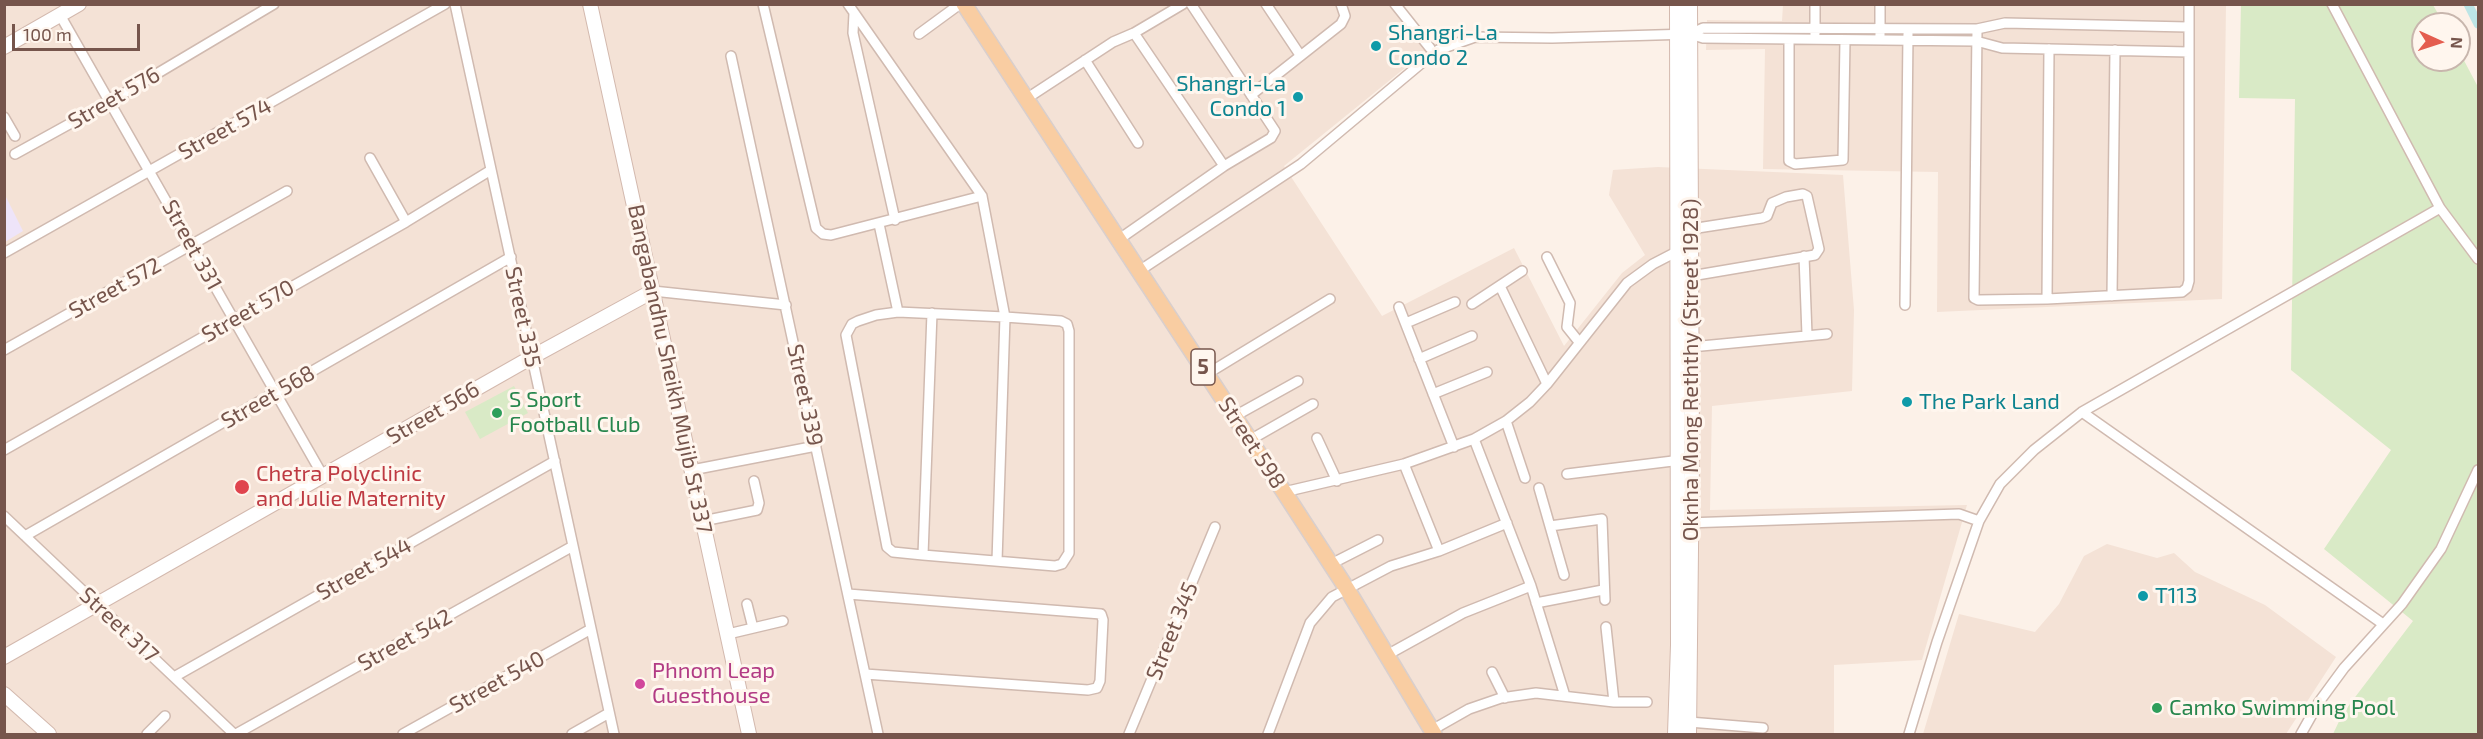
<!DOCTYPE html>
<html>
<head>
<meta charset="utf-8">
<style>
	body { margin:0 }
	#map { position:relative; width:2483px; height:739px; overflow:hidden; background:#fcf1e8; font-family:"Exo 2",sans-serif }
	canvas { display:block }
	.frame { position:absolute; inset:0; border:6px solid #76554c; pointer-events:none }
	.north { position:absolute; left:2411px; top:12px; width:60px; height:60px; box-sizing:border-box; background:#fff6ee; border:2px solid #c8b6ad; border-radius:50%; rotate:93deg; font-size:16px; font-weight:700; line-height:24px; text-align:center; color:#76554c }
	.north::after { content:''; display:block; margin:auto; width:21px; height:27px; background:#e45d4f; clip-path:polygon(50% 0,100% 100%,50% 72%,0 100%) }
	.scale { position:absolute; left:12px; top:24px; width:128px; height:27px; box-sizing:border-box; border:3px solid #76554c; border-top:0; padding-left:8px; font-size:18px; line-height:21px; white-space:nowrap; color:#76554c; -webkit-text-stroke:4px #fff6ee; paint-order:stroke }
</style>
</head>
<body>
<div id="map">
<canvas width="2483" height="739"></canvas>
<div class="frame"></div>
<div class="north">N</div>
<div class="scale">100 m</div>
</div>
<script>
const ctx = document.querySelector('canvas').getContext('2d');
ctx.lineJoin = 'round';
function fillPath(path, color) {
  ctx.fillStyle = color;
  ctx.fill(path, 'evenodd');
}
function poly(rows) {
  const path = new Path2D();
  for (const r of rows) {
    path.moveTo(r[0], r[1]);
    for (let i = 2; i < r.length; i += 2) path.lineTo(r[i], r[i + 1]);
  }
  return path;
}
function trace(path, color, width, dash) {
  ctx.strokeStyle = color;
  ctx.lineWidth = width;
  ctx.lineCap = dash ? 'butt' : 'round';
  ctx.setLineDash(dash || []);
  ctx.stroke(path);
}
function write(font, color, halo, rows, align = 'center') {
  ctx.font = font + ' "Exo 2",sans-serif';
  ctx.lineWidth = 6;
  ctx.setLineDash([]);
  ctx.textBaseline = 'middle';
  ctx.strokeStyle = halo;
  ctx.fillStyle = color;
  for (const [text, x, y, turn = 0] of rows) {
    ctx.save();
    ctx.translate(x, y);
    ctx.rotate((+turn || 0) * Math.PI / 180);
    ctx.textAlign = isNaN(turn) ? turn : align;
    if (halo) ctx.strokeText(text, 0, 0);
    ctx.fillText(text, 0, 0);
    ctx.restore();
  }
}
const residential = poly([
	[4,5,1398,5,1432,46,1284,166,1382,316,1514,248,1564,346,1622,273,1645,255,1609,195,1613,170,1658,167,1843,175,1854,310,1852,391,1712,406,1710,510,1967,505,1922,660,1834,665,1834,734,5,734],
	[1783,5,2226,5,2222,299,1937,312,1938,172,1763,169,1765,49,1706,50,1707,20,1782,21],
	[2107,544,2157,558,2174,553,2195,572,2265,605,2336,657,2286,734,1923,734,1959,614,2035,632,2059,604,2084,556]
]);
const education = poly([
	[5,195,23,231,5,242,4,242]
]);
const green = poly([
	[2241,4,2433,5,2444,24,2423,24,2423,60,2459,60,2459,51,2478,87,2478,734,2333,734,2343,713,2413,621,2324,549,2391,450,2291,370,2295,99,2239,98],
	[514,386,528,413,480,439,465,412]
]);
const canal = poly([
	[2468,4,2478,24]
]);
const street = poly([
	[455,4,614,734],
	[763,4,816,228,823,234,831,235,982,196],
	[848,4,982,196,1005,317,997,561],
	[1266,4,1300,55],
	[1395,4,1430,48],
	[2332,4,2440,208,2478,259],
	[854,13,853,33,895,220],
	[60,15,323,476],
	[1977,29,1974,298,1978,300,2047,299,2182,292,2187,288,2189,281,2189,4],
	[1134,33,1224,166],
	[919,34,960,4],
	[1690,34,1703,38,1976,41,2002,48,2189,52],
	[1815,34,1815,4],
	[1880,35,1880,4],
	[1789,39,1789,161,1795,164,1843,160,1845,40],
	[1438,50,1475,37,1552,38,1690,34,1703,28,1977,29,2005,23,2188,27],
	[731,56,878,734],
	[1085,60,1138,143],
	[1251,95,1341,24,1345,16,1341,4],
	[1026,99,1113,42,1134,33,1183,4],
	[4,117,15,136],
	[15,154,111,101,274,4],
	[370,158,406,222],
	[879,224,898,312],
	[1691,229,1762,218,1767,216,1772,203,1786,197,1803,194,1807,196,1819,249,1815,255,1691,276],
	[1118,240,1224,166,1271,138,1275,131,1191,4],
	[4,253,445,4],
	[1804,256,1807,335],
	[1547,257,1570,303,1567,327,1579,342],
	[1139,271,1301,164,1430,56],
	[1500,286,1547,384],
	[653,291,786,305],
	[2112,296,2115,50],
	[2047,299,2049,49],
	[1472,304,1522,271],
	[1905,305,1908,34],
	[1399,307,1454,447],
	[898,312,1005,317,1061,321,1067,324,1069,331,1069,553,1062,564,1055,566,923,555,893,552,887,547,846,335,852,324,858,321,876,315,898,312],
	[1406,323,1455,302],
	[1691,347,1827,334],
	[4,350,287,191],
	[1419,359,1472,336],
	[1207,374,1330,299],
	[1433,394,1487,372],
	[2082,412,2383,624],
	[1235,416,1298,381],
	[1506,421,1525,478],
	[1317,438,1337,481],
	[1474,439,1531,586,1565,696],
	[1250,440,1313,404],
	[4,450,406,222,491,170],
	[1404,464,1439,551],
	[692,470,816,446],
	[1567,474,1681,460],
	[1539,488,1564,575],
	[1284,492,1404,464,1474,439,1506,421,1530,402,1547,384,1627,283,1653,264,1680,250],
	[4,516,234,734],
	[703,521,757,510,759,503,754,481],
	[1686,523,1959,514,1979,521],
	[1550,526,1602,519,1605,600],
	[25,536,511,257],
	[923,555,932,313],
	[1331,564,1378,540],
	[848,594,1101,614,1103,620,1100,681,1097,688,1088,690,865,674],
	[1536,603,1603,590],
	[747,604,753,628],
	[1606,627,1614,702],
	[728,634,783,621],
	[1387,655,1463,613,1531,586],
	[1492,672,1505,698],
	[174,677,555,461],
	[1689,722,1763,728],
	[1432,730,1469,709,1501,698,1536,693,1614,702,1647,702],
	[147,734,165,716],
	[236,734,573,546],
	[403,734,591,629],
	[572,734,609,713],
	[1129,734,1215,527],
	[1268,734,1310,623,1332,597,1391,566,1439,551,1507,523],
	[1909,734,1937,642,1979,521,2000,484,2034,450,2082,412,2440,208],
	[2301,734,2319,702,2344,668,2402,604,2441,549,2478,470]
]);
const secondary = poly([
	[590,4,749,734],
	[4,47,79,4],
	[4,657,532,357,653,291],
	[4,694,49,734],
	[1675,734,1678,645,1677,4],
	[1689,734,1692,457,1690,4]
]);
const primary = poly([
	[964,4,1284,492,1347,589,1434,734]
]);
const markers = [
	[1376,46,6,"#0f9aa8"],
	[1298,97,6,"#0f9aa8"],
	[1907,402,6,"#0f9aa8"],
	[497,413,6,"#2e9e5b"],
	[242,487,8,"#e0444e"],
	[2143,596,6,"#0f9aa8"],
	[640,684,6,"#d1479c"],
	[2157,708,6,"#2e9e5b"]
];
const shields = [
	[1203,367,24]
];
const shieldNames = [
	["5",1203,367]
];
const cultureNames = [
	["Shangri-La",1388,33],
	["Condo 2",1388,58],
	["Shangri-La",1286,84,"right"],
	["Condo 1",1286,109,"right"],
	["The Park Land",1919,402],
	["T113",2155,596]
];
const streetNames = [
	["Street 576",114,98,-30],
	["Street 574",225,129,-29],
	["Street 331",192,245,61],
	["Street 572",115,288,-29],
	["Street 570",248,311,-30],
	["Street 335",523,317,78],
	["Bangabandhu Sheikh Mujib St 337",670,369,78],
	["Oknha Mong Reththy (Street 1928)",1691,370,-90],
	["Street 339",805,395,78],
	["Street 568",268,397,-30],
	["Street 566",433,413,-30],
	["Street 598",1252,443,57],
	["Street 544",364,569,-29],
	["Street 317",119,625,43],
	["Street 345",1172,631,-68],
	["Street 542",405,640,-29],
	["Street 540",497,682,-29]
];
const leisureNames = [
	["S Sport",509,400],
	["Football Club",509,425],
	["Camko Swimming Pool",2169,708]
];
const healthNames = [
	["Chetra Polyclinic",256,474],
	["and Julie Maternity",256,499]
];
const hotelNames = [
	["Phnom Leap",652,671],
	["Guesthouse",652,696]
];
fillPath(residential, '#f4e2d6');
fillPath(education, '#eee4f9');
fillPath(green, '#d9eac6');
trace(canal, '#bce5e6', 9);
trace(street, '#d0bab0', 12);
trace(secondary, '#d3b9ae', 16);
trace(primary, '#d9cfcd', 18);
trace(street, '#fff', 9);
trace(secondary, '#fff', 14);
trace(primary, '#f9cda2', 15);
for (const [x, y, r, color] of markers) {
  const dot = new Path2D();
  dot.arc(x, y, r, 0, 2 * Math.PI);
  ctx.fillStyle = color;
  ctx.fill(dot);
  trace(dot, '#fff6ee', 2);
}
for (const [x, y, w] of shields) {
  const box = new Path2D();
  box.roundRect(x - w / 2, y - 18, w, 36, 4.5);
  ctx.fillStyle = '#fff6ee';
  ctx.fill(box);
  trace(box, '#76554c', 1.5);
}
write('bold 21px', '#76554c', null, shieldNames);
write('22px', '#0d838f', '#fff6ee', cultureNames, 'left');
write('22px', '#76554c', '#fff6ee', streetNames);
write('22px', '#27864d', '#fff6ee', leisureNames, 'left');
write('22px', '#be3a42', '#fff6ee', healthNames, 'left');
write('22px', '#b23c85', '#fff6ee', hotelNames, 'left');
</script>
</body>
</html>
